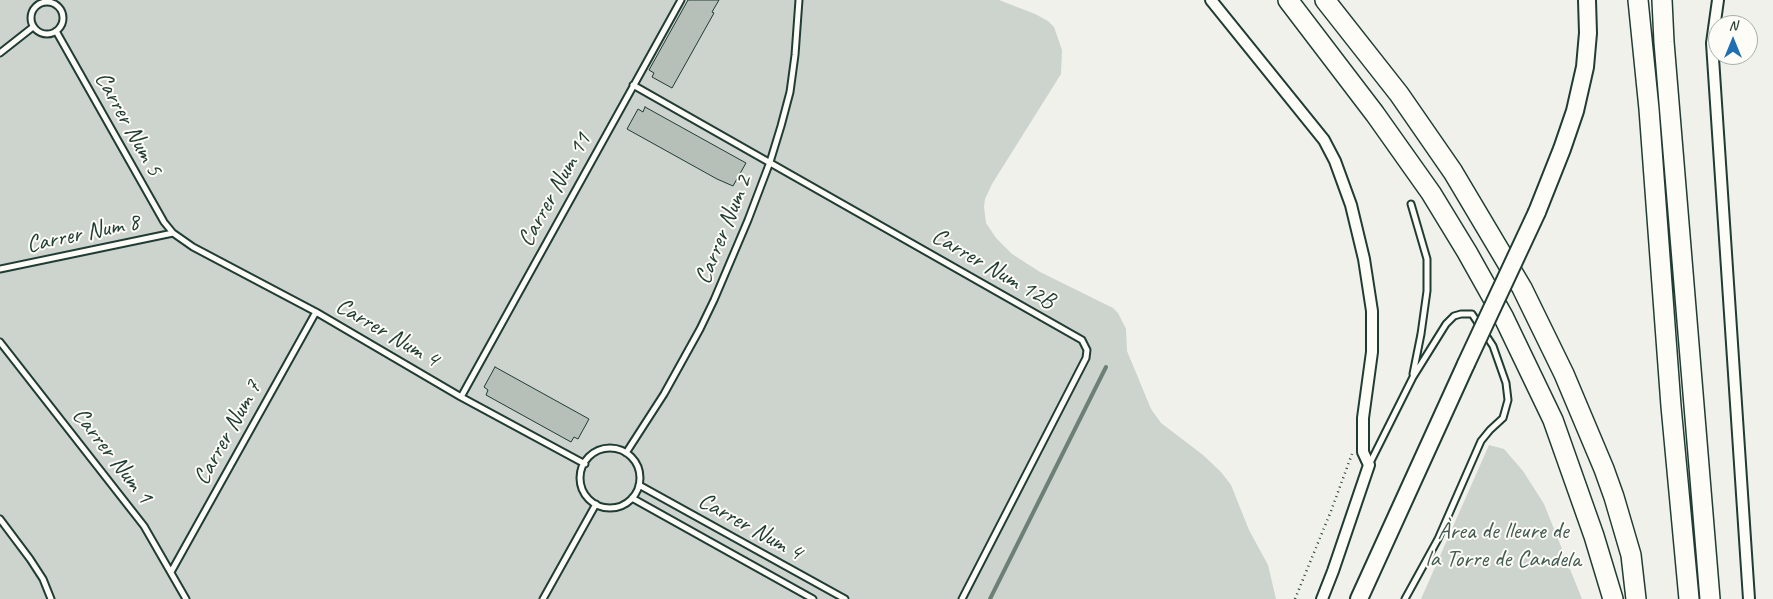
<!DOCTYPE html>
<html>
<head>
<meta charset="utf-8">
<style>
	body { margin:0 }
	#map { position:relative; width:1773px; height:599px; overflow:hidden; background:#f0f1eb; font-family:Caveat,sans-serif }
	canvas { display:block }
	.north { position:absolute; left:1708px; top:15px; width:50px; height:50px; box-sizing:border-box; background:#fdfcf7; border:1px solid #a4b0a9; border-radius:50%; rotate:0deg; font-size:14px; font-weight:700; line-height:20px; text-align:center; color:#1f3d34 }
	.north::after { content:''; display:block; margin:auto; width:18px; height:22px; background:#1f6fb2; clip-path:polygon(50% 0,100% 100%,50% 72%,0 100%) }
</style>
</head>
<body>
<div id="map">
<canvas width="1773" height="599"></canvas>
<div class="north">N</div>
</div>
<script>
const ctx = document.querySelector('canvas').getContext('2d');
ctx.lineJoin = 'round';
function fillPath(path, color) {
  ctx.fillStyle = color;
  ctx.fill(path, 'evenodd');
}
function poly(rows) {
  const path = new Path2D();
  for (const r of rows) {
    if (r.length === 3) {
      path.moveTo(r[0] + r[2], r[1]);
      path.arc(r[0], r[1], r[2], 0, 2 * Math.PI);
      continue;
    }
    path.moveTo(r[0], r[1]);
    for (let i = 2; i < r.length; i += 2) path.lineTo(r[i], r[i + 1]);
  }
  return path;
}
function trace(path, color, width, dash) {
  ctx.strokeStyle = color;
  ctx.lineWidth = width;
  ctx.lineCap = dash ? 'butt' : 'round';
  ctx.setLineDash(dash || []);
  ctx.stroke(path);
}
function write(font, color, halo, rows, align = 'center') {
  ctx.font = font + ' Caveat,sans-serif';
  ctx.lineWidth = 4;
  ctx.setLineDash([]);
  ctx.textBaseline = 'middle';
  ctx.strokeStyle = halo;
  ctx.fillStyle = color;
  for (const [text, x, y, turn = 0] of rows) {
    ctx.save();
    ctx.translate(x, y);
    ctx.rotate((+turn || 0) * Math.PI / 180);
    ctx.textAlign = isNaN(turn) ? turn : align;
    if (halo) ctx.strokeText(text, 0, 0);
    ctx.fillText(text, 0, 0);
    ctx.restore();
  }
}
const green = poly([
	[0,0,999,0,1035,14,1048,21,1054,27,1062,50,1061,74,992,184,985,199,984,207,986,223,996,238,1012,254,1040,272,1113,308,1118,313,1126,329,1127,351,1151,409,1161,423,1203,455,1221,472,1231,485,1249,530,1268,565,1276,599,0,599],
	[1489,445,1504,449,1523,471,1544,504,1582,599,1421,599]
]);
const stream = poly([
	[990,599,1106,367]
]);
const building = poly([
	[688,0,719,0,712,12,714,13,672,88,652,77,654,73,649,70,688,0],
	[645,107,746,163,733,186,717,179,627,129,638,109,643,112,645,107],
	[495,367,589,419,578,439,574,437,571,442,486,395,488,390,484,387,495,367]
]);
const path = poly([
	[1295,599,1331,511,1352,454]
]);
const lane = poly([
	[47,18,16],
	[56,31,164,222,173,233,193,247,316,312,461,397,585,464],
	[0,53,33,27],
	[633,85,1082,340,1087,350,1086,358,962,599],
	[1411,204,1427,259,1427,291,1421,334,1413,374],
	[0,269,173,233],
	[0,342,144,526,186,599],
	[461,397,681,0],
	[610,478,30],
	[626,453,664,394,700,329,714,300,748,220,770,162,781,126,790,92,795,55,799,0],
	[1369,465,1413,377,1446,324,1454,316,1461,314,1472,314,1493,346,1506,383,1508,400,1503,418,1490,430,1481,441,1438,539,1405,599],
	[639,485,845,599],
	[632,498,813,599],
	[0,519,30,559,43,579,51,599],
	[171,572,316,312],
	[543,599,596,504]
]);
const street = poly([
	[1211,0,1324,140,1335,161,1351,205,1364,259,1372,311,1372,352,1363,418,1363,452,1369,465,1333,571,1322,599],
	[1718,0,1712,43,1749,599]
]);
const primary = poly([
	[1537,212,1562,149,1575,111,1585,67,1588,33,1587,0],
	[1359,599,1466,364]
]);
const highway = poly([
	[1288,0,1375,114,1431,193,1467,252,1504,318,1553,420,1594,536,1613,599],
	[1325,0,1399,94,1453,172,1522,288,1564,374,1604,469,1614,497,1631,555,1636,599],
	[1638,0,1649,109,1671,406,1689,599],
	[1662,0,1664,42,1710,599]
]);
const primaryBridge = poly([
	[1466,364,1537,212]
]);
const streetNames = [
	["Carrer Num 5",128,124,61],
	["Carrer Num 11",555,190,-61],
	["Carrer Num 2",724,230,-68],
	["Carrer Num 8",83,234,-12],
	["Carrer Num 12B",993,269,30],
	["Carrer Num 4",387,333,30],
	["Carrer Num 7",228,433,-61],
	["Carrer Num 1",112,456,52],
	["Carrer Num 4",750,527,29]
];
const parkNames = [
	["Àrea de lleure de",1503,532],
	["la Torre de Candela",1503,560]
];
fillPath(green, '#cdd3cd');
trace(stream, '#6c8077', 4);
fillPath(building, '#b6bfb8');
trace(building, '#1f3d34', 1);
trace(lane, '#1f3d34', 9);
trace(street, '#1f3d34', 14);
trace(primary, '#1f3d34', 20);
trace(highway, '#1f3d34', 22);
trace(path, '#1f3d34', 2.5, [1, 4]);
trace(lane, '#fdfcf7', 5);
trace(street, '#fdfcf7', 10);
trace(primary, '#fdfcf7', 16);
trace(highway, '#fdfcf7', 19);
trace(primaryBridge, '#1f3d34', 20, []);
trace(primaryBridge, '#fdfcf7', 16);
write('24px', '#1f3d34', '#fdfcf7', streetNames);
write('24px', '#425b53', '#fdfcf7', parkNames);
</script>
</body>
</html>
